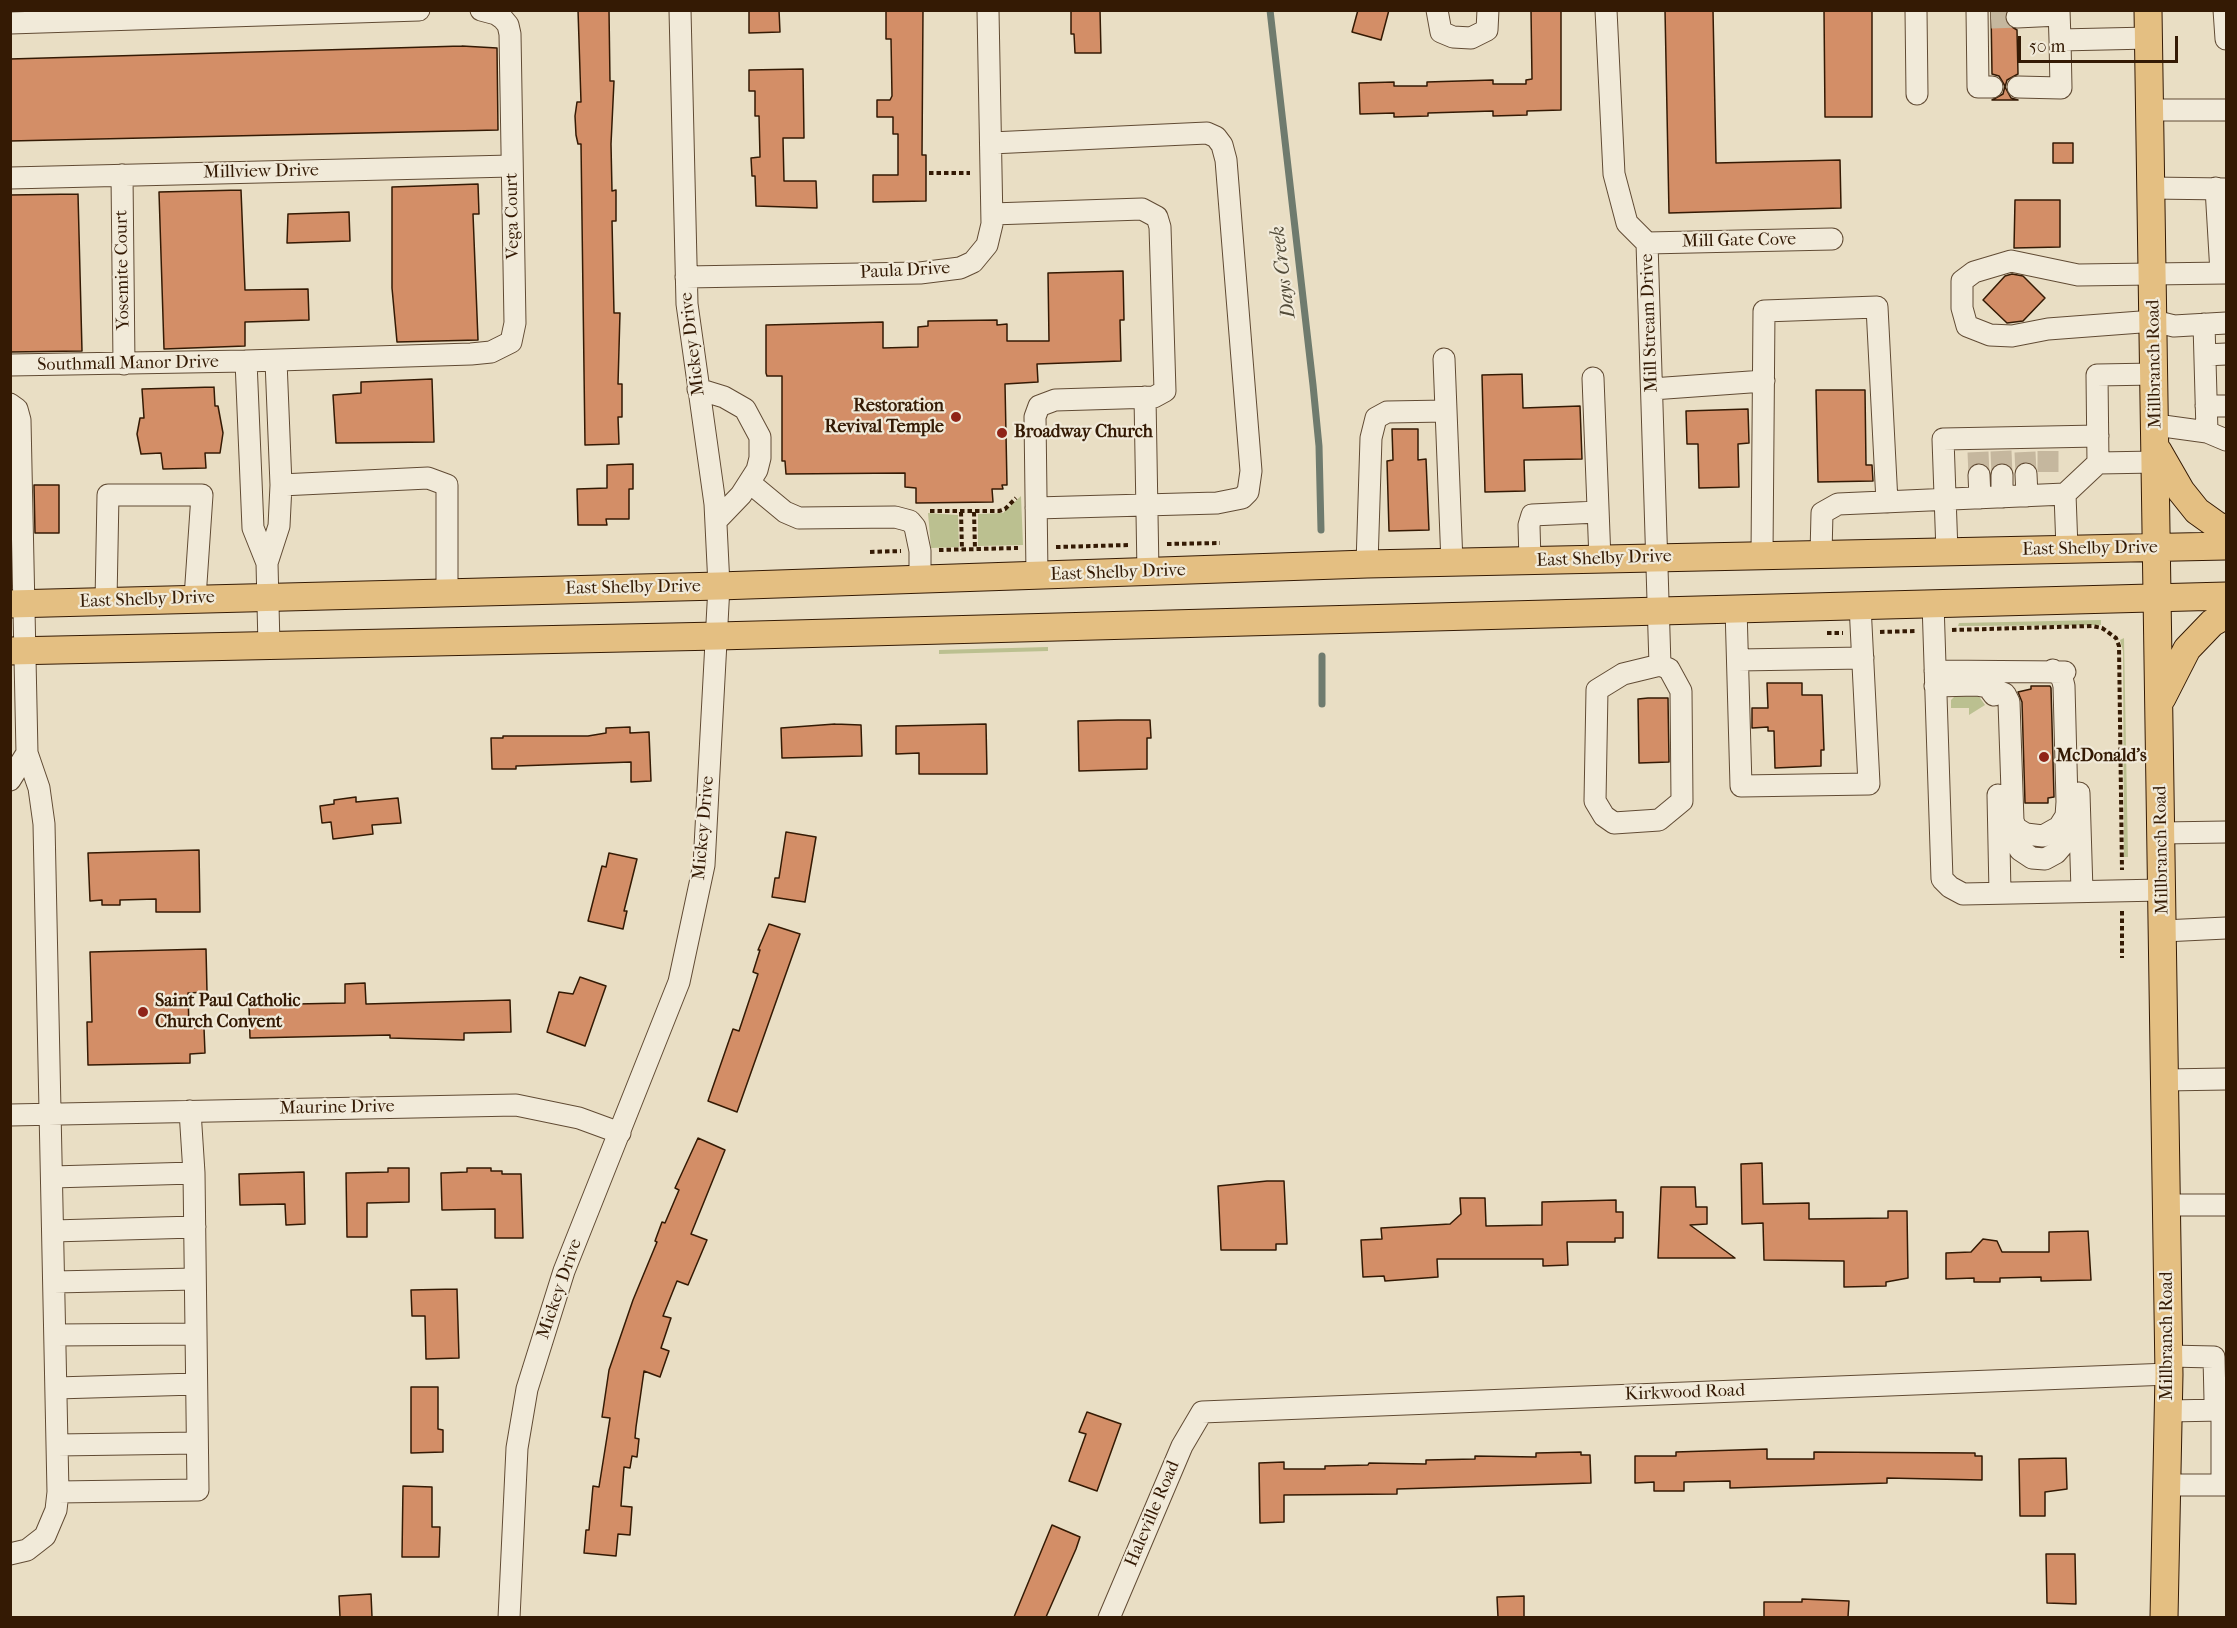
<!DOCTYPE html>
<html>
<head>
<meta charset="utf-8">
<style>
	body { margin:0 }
	#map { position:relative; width:2237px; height:1628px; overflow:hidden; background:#e9dec4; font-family:"IM FELL French Canon",serif }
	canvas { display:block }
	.frame { position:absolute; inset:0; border:12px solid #341a04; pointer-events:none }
	.scale { position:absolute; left:2018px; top:36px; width:160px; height:27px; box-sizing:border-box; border:3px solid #341a04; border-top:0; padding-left:8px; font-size:18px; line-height:21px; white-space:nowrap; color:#341a04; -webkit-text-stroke:4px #f1ead9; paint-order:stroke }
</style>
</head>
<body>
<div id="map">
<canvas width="2237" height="1628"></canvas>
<div class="frame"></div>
<div class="scale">50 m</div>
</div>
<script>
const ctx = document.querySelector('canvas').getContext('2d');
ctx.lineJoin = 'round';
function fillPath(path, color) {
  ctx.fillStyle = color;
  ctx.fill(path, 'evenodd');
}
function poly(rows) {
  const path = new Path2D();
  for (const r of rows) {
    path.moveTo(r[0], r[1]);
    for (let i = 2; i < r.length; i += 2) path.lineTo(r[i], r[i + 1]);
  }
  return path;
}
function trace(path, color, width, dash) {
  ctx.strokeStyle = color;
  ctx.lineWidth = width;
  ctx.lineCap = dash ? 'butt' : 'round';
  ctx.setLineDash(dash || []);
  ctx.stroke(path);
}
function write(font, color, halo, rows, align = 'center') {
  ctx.font = font + ' "IM FELL French Canon",serif';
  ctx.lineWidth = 4.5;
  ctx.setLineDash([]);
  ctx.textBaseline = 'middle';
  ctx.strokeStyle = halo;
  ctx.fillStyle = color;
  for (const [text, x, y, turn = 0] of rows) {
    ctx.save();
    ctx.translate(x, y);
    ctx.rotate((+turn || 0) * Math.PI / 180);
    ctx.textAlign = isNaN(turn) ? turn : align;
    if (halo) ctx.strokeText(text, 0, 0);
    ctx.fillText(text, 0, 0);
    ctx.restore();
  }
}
const green = poly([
	[1021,496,1023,545,978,546,978,514,1003,513],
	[928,513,958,515,959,547,931,548],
	[2101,620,2101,625,1958,626,1959,623],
	[2124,638,2128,857,2124,857,2123,651,2120,640],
	[1048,647,1048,651,939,654,939,650],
	[1956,695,1978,695,1985,705,1969,715,1969,708,1951,708,1951,700]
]);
const stream = poly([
	[1270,10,1313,385,1319,446,1321,530],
	[1322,704,1322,656]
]);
const building = poly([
	[578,10,609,10,610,81,614,81,611,144,612,191,616,190,616,221,612,221,614,313,620,313,618,384,622,384,622,417,618,417,619,444,585,445,581,144,578,144,576,135,575,116,577,102,581,102,578,10],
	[749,10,779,10,780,32,749,33,749,10],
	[886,10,923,10,922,155,926,155,926,201,873,202,873,175,898,175,898,134,893,134,893,117,877,117,877,100,890,100,892,96,891,39,886,39,886,10],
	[1073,10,1100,10,1101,53,1075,53,1074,34,1071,34,1071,12,1073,10],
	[1358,10,1389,10,1381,40,1352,32,1358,10],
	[1531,10,1561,10,1561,110,1527,111,1527,115,1493,116,1493,111,1428,113,1428,116,1394,117,1394,113,1360,114,1359,83,1394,82,1394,86,1427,86,1427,82,1493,80,1493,84,1526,84,1526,80,1532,79,1531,10],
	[1665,10,1713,10,1716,163,1840,160,1841,208,1669,213,1665,10],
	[1824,10,1872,10,1872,117,1825,117,1824,10],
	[1991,10,2006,10,2006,23,2017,30,2018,74,2007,80,2005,87,2011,98,2018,100,1992,100,2003,94,2005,86,1999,76,1992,74,1991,10],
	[462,46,497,48,498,130,10,141,10,59,462,46],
	[803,69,804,138,783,138,784,181,816,181,817,208,756,206,755,176,752,176,751,158,760,157,759,116,755,116,755,91,749,91,749,70,803,69],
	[2053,143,2073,143,2073,163,2053,163,2053,143],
	[478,184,479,214,473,214,478,340,397,342,392,288,392,187,478,184],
	[241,190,245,290,308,289,309,320,245,322,245,346,164,349,159,192,241,190],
	[78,194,82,351,10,352,10,195,78,194],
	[2015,200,2060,200,2060,247,2014,248,2015,200],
	[349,212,350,241,287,243,288,214,349,212],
	[1123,271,1124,320,1120,320,1121,361,1037,364,1038,382,1005,384,1007,485,1002,485,1003,489,992,489,993,502,916,503,916,488,905,487,905,473,786,474,785,461,782,461,782,376,767,376,766,373,766,325,883,322,883,348,918,347,918,327,928,326,928,321,997,320,997,325,1007,324,1007,341,1049,341,1048,273,1123,271],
	[2012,274,2023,276,2045,298,2023,321,2007,323,1983,300,2005,276,2012,274],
	[1522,374,1523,408,1580,406,1582,459,1524,460,1525,491,1485,492,1482,375,1522,374],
	[432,379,434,442,336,443,333,395,361,393,361,382,432,379],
	[214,387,215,406,218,406,223,433,220,453,205,453,206,468,163,469,161,453,141,454,137,434,140,418,144,418,142,389,214,387],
	[1816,390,1865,390,1866,465,1872,465,1873,481,1818,482,1816,390],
	[1748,409,1749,443,1738,444,1739,487,1699,488,1698,444,1687,444,1686,411,1748,409],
	[1392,429,1418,429,1418,460,1426,459,1429,530,1389,531,1387,461,1393,460,1392,429],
	[633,464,633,489,629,489,629,519,606,519,607,525,578,525,577,489,607,488,607,465,633,464],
	[34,485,59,485,59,533,35,533,34,485],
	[1767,683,1802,683,1802,695,1822,695,1824,750,1821,750,1821,766,1775,768,1774,731,1768,731,1768,727,1752,728,1752,708,1768,708,1767,683],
	[2031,686,2050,686,2051,688,2054,797,2048,798,2048,803,2025,803,2022,702,2018,692,2031,689,2031,686],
	[1648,698,1668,698,1669,762,1639,763,1638,699,1648,698],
	[1118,720,1150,720,1151,738,1147,738,1147,769,1079,771,1078,721,1118,720],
	[835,724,861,725,862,756,782,758,781,728,835,724],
	[986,724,987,774,919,774,919,753,896,754,896,726,986,724],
	[630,727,630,733,649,732,651,781,631,782,631,762,516,766,516,769,492,769,491,738,503,738,503,736,588,736,606,733,606,728,630,727],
	[356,797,356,802,398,798,401,823,372,825,373,834,333,839,331,822,322,823,320,806,334,804,334,800,356,797],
	[786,832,816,837,805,902,772,897,775,878,779,878,786,832],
	[199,850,200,912,156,912,156,899,120,900,120,905,102,905,102,900,90,901,88,853,199,850],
	[609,853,637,859,624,911,627,911,623,929,588,921,602,866,606,867,609,853],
	[769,924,800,934,737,1112,708,1101,733,1029,739,1031,758,974,753,972,760,950,758,950,769,924],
	[206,949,207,992,188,993,189,1028,204,1028,205,1053,190,1054,190,1063,88,1065,87,1022,92,1022,90,952,206,949],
	[580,977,606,986,585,1046,547,1032,559,992,573,994,580,977],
	[365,983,366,1004,510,1000,511,1032,464,1033,464,1040,390,1038,390,1035,250,1038,249,1005,345,1003,345,984,365,983],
	[698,1138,725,1150,691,1234,707,1240,688,1285,677,1281,663,1316,671,1318,661,1348,669,1351,660,1377,644,1371,636,1427,635,1438,639,1439,637,1457,632,1456,630,1468,624,1467,621,1506,632,1507,630,1535,618,1534,616,1556,584,1553,586,1530,589,1530,593,1486,599,1487,610,1418,602,1417,609,1370,633,1300,657,1242,655,1241,662,1222,665,1223,679,1190,675,1188,698,1138],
	[1762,1163,1763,1204,1809,1203,1809,1219,1888,1218,1888,1211,1907,1211,1908,1278,1886,1282,1886,1286,1844,1287,1844,1261,1764,1260,1763,1223,1742,1224,1741,1164,1762,1163],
	[388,1168,409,1168,409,1202,367,1203,367,1237,347,1237,346,1173,388,1172,388,1168],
	[467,1168,491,1168,491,1171,502,1171,502,1174,521,1174,523,1238,495,1238,495,1209,442,1210,441,1173,467,1172,467,1168],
	[304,1172,305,1224,286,1225,285,1204,240,1205,239,1174,304,1172],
	[1267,1181,1284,1181,1287,1244,1276,1244,1276,1250,1221,1250,1218,1186,1267,1181],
	[1661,1187,1695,1187,1696,1207,1707,1207,1707,1224,1690,1225,1735,1258,1658,1258,1661,1187],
	[1460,1198,1485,1198,1486,1226,1542,1225,1542,1202,1616,1200,1616,1212,1623,1212,1623,1238,1615,1238,1615,1242,1567,1242,1568,1265,1543,1266,1543,1259,1437,1259,1438,1277,1385,1281,1384,1276,1363,1277,1361,1240,1382,1239,1381,1228,1450,1224,1461,1214,1460,1198],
	[2088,1231,2091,1280,2041,1281,2041,1277,2000,1278,2000,1282,1974,1282,1974,1278,1946,1279,1946,1253,1971,1252,1983,1239,1997,1241,2002,1252,2049,1252,2049,1232,2088,1231],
	[457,1289,459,1358,426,1359,425,1316,412,1316,411,1290,457,1289],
	[411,1387,438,1387,438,1429,443,1430,443,1452,411,1453,411,1387],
	[1087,1412,1121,1424,1097,1491,1069,1481,1086,1434,1079,1432,1087,1412],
	[1767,1449,1767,1459,1814,1459,1814,1452,1975,1453,1975,1456,1982,1456,1982,1480,1887,1478,1887,1483,1730,1488,1730,1481,1684,1482,1684,1491,1654,1491,1654,1482,1635,1483,1635,1456,1676,1456,1676,1452,1767,1449],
	[1581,1452,1581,1455,1590,1455,1591,1483,1397,1489,1397,1494,1284,1495,1284,1522,1260,1523,1259,1463,1284,1462,1284,1469,1325,1469,1325,1466,1368,1465,1369,1463,1426,1464,1426,1460,1475,1459,1475,1456,1536,1457,1536,1453,1581,1452],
	[2066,1458,2067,1489,2045,1492,2045,1516,2020,1516,2019,1459,2066,1458],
	[403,1486,432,1487,432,1527,440,1527,439,1557,402,1557,403,1486],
	[1052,1525,1080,1537,1076,1549,1046,1617,1014,1617,1052,1525],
	[2046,1554,2075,1554,2076,1604,2047,1603,2046,1554],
	[371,1594,372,1617,340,1617,339,1596,371,1594],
	[1524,1596,1524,1617,1498,1617,1497,1597,1524,1596],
	[1802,1599,1849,1601,1848,1617,1764,1617,1764,1602,1802,1602,1802,1599]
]);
const minorTunnel = poly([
	[1991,18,2017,17],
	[2001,451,2002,475],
	[2048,451,2048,474],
	[1978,452,1979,475],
	[2025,452,2026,474]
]);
const path = poly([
	[929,173,970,173],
	[930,511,999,511,1005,509,1016,498],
	[961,512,962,550],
	[974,512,975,549],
	[1167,544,1220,543],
	[1056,547,1129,545],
	[939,550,1018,548],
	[870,552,901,551],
	[1952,630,2092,626,2102,628,2116,638,2119,646,2122,870],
	[1880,632,1915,631],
	[1827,633,1843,633],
	[2122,911,2122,958]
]);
const minor = poly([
	[1437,10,1441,32,1453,37,1471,38,1487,30,1488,10],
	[1606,10,1614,174,1627,223,1647,243,1660,665],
	[1916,10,1917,94],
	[1977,10,1978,87,1992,87],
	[2059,10,2060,40,2149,38],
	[2224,10,2226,39],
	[2017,17,2059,15],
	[10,23,419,10],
	[2018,87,2061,88,2060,40],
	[2150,110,2226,110],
	[991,143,1207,133,1216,137,1222,145,1226,160,1251,471,1248,492,1242,498,1217,503,1036,508],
	[122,175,124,364],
	[10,178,511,166],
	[2151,188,2226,189],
	[2216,188,2221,273],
	[992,214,1142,209,1157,217,1160,227,1165,391,1154,397,1055,400,1039,406,1035,417,1037,575],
	[1647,243,1832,239],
	[2226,273,2078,275,2011,261,1974,272,1962,281,1962,308,1967,326,1990,335,2012,336,2048,329,2154,321,2174,326,2226,323],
	[686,277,920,273,960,268,973,262,987,245,992,224,988,10],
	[2204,324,2207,432],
	[2205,355,2226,354],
	[1444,359,1452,563],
	[246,361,253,528,267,563],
	[10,365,246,361,471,354,491,352,511,342,515,323,510,34,508,25,503,19,496,14,481,10],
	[1593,378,1600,560],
	[698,389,724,397,745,409,760,437,760,458,757,470,741,495,716,521],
	[1652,389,1764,381],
	[1145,397,1148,572],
	[10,404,17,409,20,420,27,753,39,788,44,824,58,1492,56,1510,45,1536,27,1550,10,1554],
	[2206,406,2226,406],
	[2156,425,2207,432,2226,440],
	[2098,463,2156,462],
	[2026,474,2027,496],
	[1979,475,1980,498],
	[2002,475,2002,497],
	[750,483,785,512,799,518,895,517,910,521,915,527,920,551,920,578],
	[281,485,428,478,447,485,447,592],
	[2065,494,2067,549],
	[1947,552,1943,439,2098,436],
	[1821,554,1822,513,1838,504,2065,494,2098,463,2097,375,2155,374],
	[1762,555,1764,311,1877,307,1887,502],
	[1530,561,1529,525,1532,515,1598,512],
	[1367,564,1371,438,1376,418,1387,412,1446,411],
	[106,601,108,495,202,495,195,598],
	[1933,603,1942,879,1950,887,1963,894,2162,890],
	[1736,608,1741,786,1869,784,1860,605],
	[269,646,267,563,279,526,281,485,276,361],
	[1738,660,1863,658],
	[1660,665,1669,669,1681,691,1682,801,1659,820,1614,823,1604,816,1595,801,1597,690,1623,674,1660,665],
	[1935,671,2065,672],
	[1935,686,1976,685,1988,687,1994,695],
	[1988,687,2005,694,2009,702,2013,821,2016,828,2026,834,2043,836,2059,827,2066,816,2067,802,2064,686,2062,678,2053,670],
	[10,780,27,753],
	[2079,793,2082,891],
	[1998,795,2000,893],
	[2013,821,2015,841,2020,850,2032,858,2045,859,2056,853,2062,846,2066,831,2066,816],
	[2162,833,2226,832],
	[2163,931,2226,928],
	[2165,1080,2226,1079],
	[10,1115,516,1105,579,1118,620,1133],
	[52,1177,194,1173],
	[2166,1205,2226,1205],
	[53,1231,195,1227],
	[54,1282,195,1279],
	[55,1335,196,1334],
	[2169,1356,2214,1357,2215,1400,2222,1410,2222,1485],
	[56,1388,196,1384],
	[2168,1411,2222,1410,2226,1406],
	[57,1445,197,1443],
	[2166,1485,2226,1485],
	[58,1492,198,1490,194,1173,190,1111],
	[509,1618,517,1448,527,1389,564,1271,679,982,704,865,719,586,715,504,687,304,680,10],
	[1109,1618,1182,1446,1202,1412,2169,1374]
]);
const major = poly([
	[2148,10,2169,1374,2164,1618],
	[2158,451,2181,491,2197,511,2218,526,2226,528],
	[10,604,719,586,1367,564,2226,546],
	[10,651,718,636,2226,596],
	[2162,698,2187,649,2212,623,2226,615]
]);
const markers = [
	[956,417,6,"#8f2418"],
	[1002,433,6,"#8f2418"],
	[2044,757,6,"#8f2418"],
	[143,1012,6,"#8f2418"]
];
const streetNames = [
	["Millview Drive",261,172,-1],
	["Vega Court",513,216,-91],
	["Mill Gate Cove",1739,241,-1],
	["Yosemite Court",123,270,-91],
	["Paula Drive",905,271,-3],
	["Mill Stream Drive",1650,323,-92],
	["Mickey Drive",693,344,-97],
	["Southmall Manor Drive",128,364,-1],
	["Millbranch Road",2155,364,-91],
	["East Shelby Drive",2090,549,-1],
	["East Shelby Drive",1604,559,-2],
	["East Shelby Drive",1118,573,-2],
	["East Shelby Drive",633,588,-1],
	["East Shelby Drive",147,600,-2],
	["Mickey Drive",704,828,-85],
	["Millbranch Road",2162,850,-91],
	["Maurine Drive",337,1108,-1],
	["Mickey Drive",560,1289,-71],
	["Millbranch Road",2168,1336,-90],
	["Kirkwood Road",1685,1393,-2],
	["Haleville Road",1153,1514,-67]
];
const poiNames = [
	["Restoration",944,407,"right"],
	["Revival Temple",944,428,"right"],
	["Broadway Church",1014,433],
	["McDonald's",2056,757],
	["Saint Paul Catholic",155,1002],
	["Church Convent",155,1023]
];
const waterNames = [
	["Days Creek",1284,272,-97]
];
fillPath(green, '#bbc090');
trace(stream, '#6f7b6e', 7);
fillPath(building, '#d38e67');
trace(building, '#341a04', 1.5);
trace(minorTunnel, '#c5b79e', 21, [21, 10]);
trace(minor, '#614b34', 23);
trace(major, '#341a04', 29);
trace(path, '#341a04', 4, [4.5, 3]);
trace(minor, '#f1ead9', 21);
trace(major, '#e4bf82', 27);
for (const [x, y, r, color] of markers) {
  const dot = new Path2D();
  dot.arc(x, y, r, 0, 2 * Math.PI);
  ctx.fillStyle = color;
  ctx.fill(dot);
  trace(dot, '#f1ead9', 2);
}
write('18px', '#341a04', '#f1ead9', streetNames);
write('bold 18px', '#341a04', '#f1ead9', poiNames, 'left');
write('italic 20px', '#524b39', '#f1ead9', waterNames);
</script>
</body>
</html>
